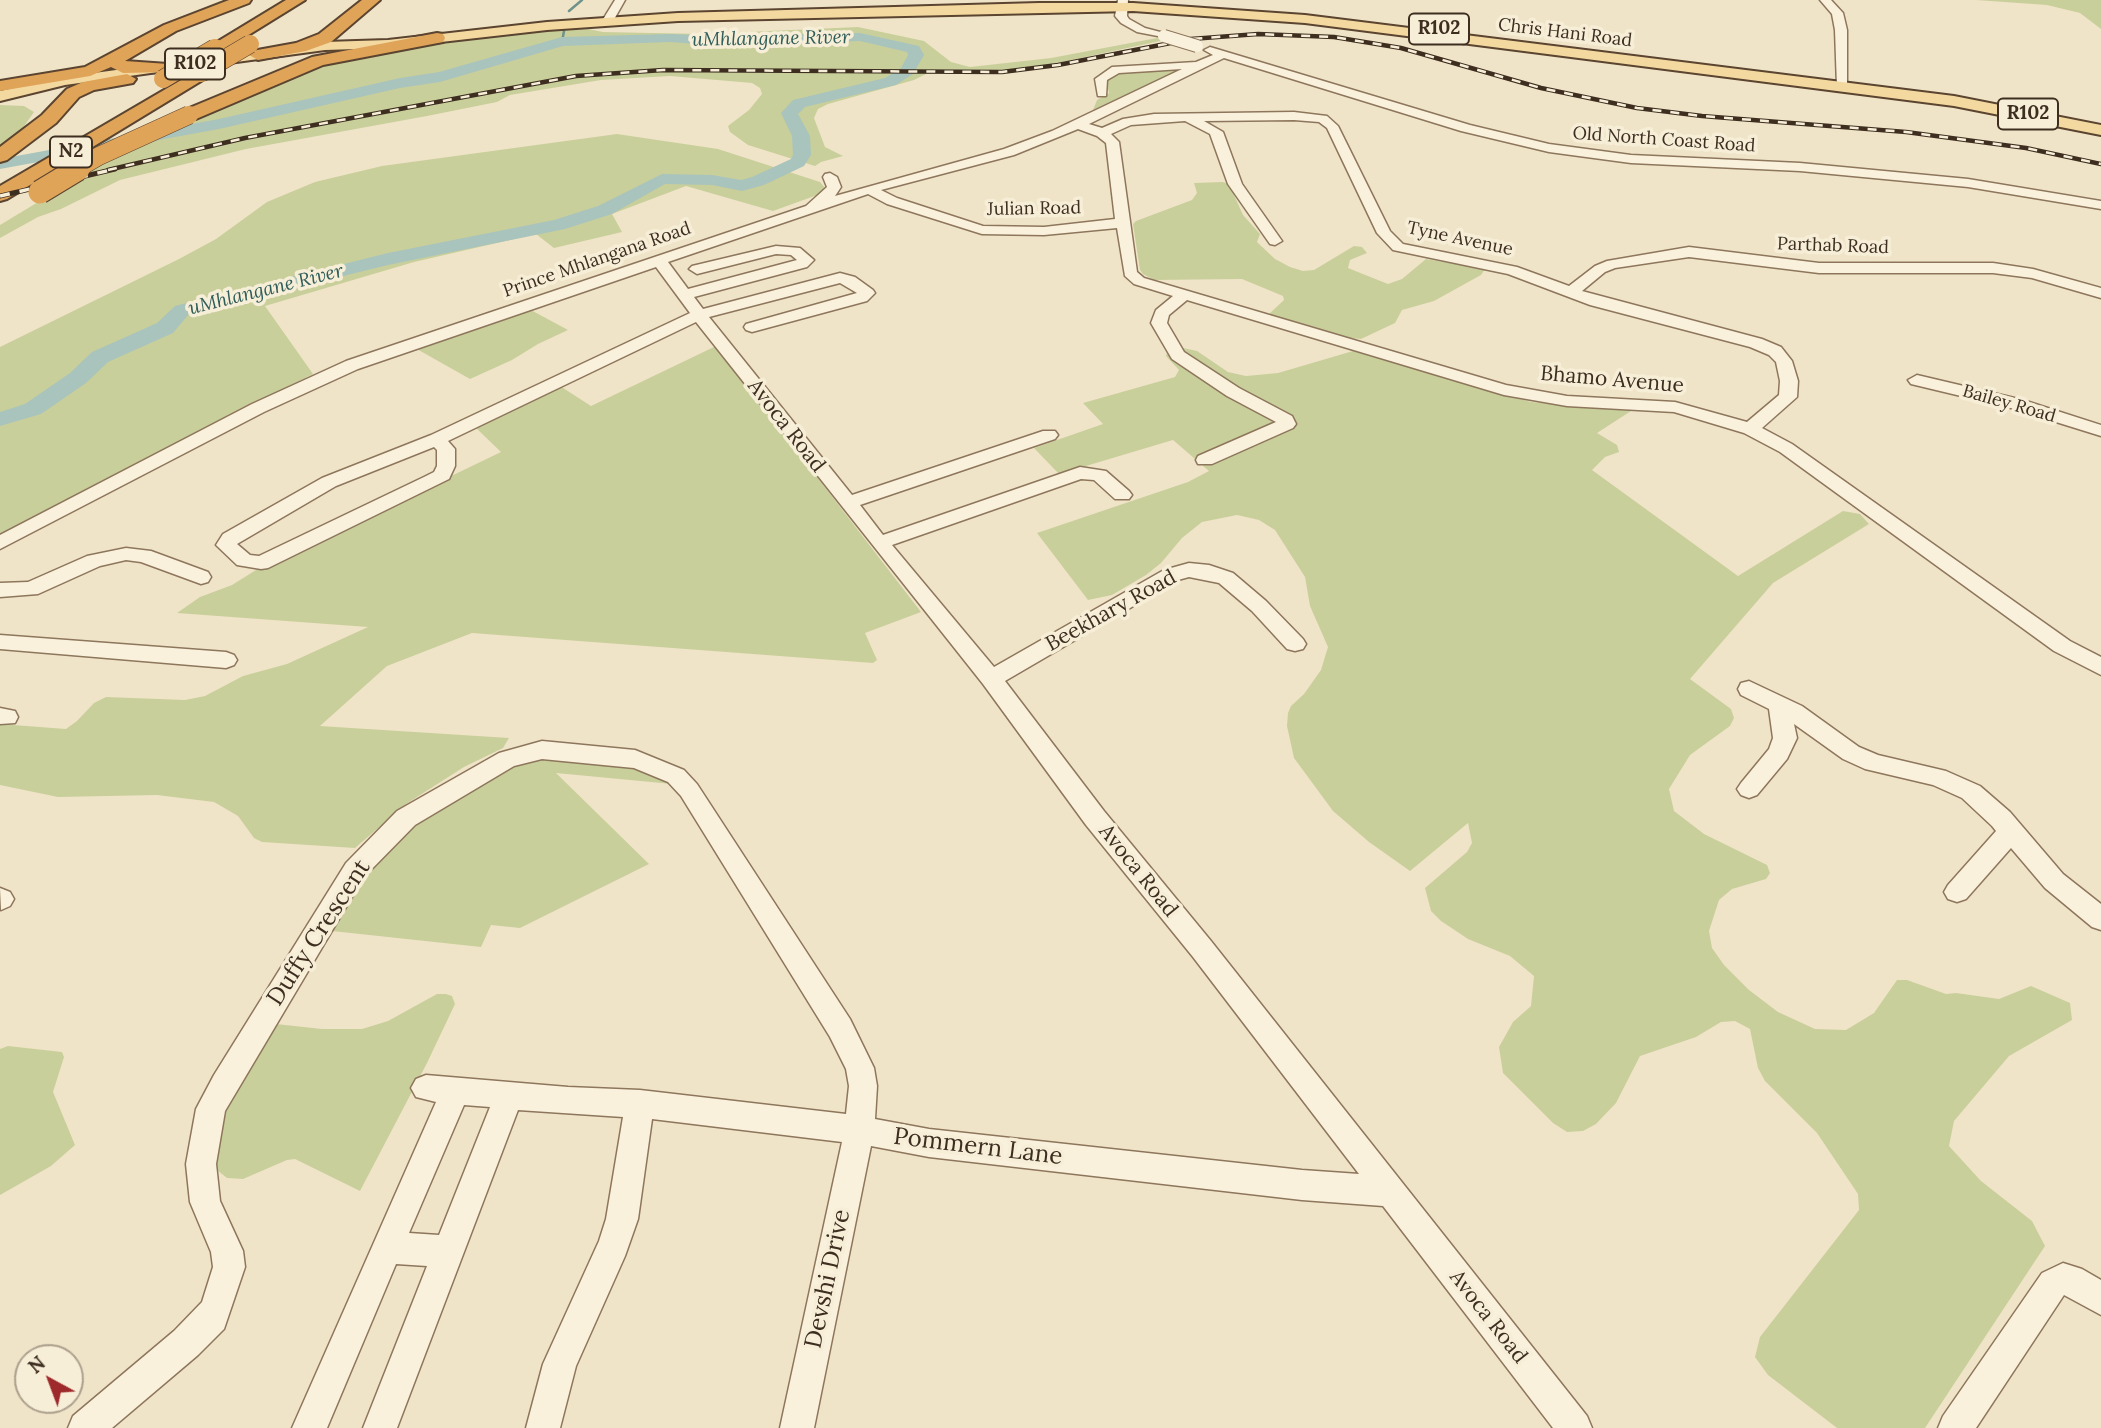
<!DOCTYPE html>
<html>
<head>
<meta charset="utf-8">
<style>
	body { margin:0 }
	#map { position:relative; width:2101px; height:1428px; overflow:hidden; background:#f0e4c8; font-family:Lora,serif }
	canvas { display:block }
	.north { position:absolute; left:14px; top:1344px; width:70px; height:70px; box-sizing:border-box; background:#f7eed8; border:2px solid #ada18e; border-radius:50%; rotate:319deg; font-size:19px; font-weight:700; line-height:28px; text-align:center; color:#3d2e20 }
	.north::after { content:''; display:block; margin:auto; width:24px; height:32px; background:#9e2a2b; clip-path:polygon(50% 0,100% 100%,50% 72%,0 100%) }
</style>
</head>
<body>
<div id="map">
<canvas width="2101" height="1428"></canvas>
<div class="north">N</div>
</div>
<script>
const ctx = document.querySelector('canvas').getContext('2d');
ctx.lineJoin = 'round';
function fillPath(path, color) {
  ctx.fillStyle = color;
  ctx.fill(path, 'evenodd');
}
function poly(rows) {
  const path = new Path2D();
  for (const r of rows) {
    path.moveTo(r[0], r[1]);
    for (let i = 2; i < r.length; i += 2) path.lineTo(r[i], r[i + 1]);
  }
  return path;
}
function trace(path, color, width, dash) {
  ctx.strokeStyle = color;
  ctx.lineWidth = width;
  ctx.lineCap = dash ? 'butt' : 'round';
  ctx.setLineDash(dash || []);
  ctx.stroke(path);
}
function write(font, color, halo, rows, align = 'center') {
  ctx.font = font + ' Lora,serif';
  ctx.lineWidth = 7;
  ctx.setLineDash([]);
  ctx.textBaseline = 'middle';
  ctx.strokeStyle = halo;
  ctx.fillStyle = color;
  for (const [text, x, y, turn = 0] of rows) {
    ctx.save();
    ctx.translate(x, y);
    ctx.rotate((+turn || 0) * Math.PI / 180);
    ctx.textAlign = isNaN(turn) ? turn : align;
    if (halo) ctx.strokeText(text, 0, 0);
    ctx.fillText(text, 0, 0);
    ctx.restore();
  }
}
const green = poly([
	[1976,0,2101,0,2101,29,2080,13,2047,5],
	[578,27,603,32,703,34,858,27,924,41,951,62,970,67,1051,58,1157,38,1165,40,1043,66,980,72,932,71,914,80,828,104,818,109,814,118,825,147,843,156,821,162,815,166,748,145,730,132,728,126,749,110,762,94,760,88,752,83,670,76,601,80,510,95,497,102,427,116,246,149,120,180,61,209,38,217,0,238,0,225,131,146,316,66,385,50],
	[1187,66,1093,110,1097,100,1109,93,1106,79,1122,71],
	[0,105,24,106,34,112,20,132,0,149],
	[617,134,718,149,820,182,825,188,820,194,773,211,686,186,612,214,622,232,554,248,536,234,414,262,265,306,313,374,0,534,0,347,179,259,216,239,267,202,315,182,382,166],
	[1223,182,1229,184,1243,215,1260,234,1257,242,1275,259,1290,267,1303,271,1314,270,1354,246,1362,247,1367,253,1350,260,1348,268,1388,284,1402,279,1426,259,1485,269,1481,275,1434,301,1402,310,1395,323,1361,339,1350,338,1268,315,1284,300,1283,296,1242,279,1154,280,1143,274,1140,270,1133,224,1136,221,1192,200,1197,193,1194,183],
	[529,309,568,330,538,344,512,360,470,379,415,348],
	[716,346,921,612,865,633,877,660,873,663,472,633,387,666,320,726,509,738,503,748,464,767,406,804,355,848,262,842,254,838,238,816,214,802,157,795,58,797,0,785,0,724,66,729,77,721,94,703,106,697,185,700,205,696,243,676,287,664,368,627,177,613,200,597,232,585,256,570,501,452,475,427,560,386,591,406],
	[1178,347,1197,351,1228,372,1246,376,1278,373,1353,351,1531,402,1631,411,1597,433,1617,445,1619,452,1605,457,1592,470,1738,576,1843,511,1860,514,1869,524,1773,583,1690,679,1731,709,1734,718,1730,726,1690,755,1669,789,1674,811,1704,834,1767,865,1770,873,1766,879,1732,889,1719,900,1709,931,1712,948,1724,965,1749,990,1778,1012,1815,1029,1846,1030,1874,1013,1897,980,1907,980,1946,994,1956,993,1999,999,2031,986,2070,1003,2072,1020,2009,1056,1954,1121,1949,1146,1981,1181,2032,1221,2045,1246,1925,1428,1837,1428,1768,1375,1755,1357,1760,1337,1859,1210,1858,1194,1817,1133,1765,1081,1758,1068,1750,1029,1735,1021,1721,1022,1696,1037,1640,1056,1616,1103,1596,1124,1583,1131,1567,1132,1553,1123,1503,1073,1499,1047,1513,1022,1531,1006,1534,976,1510,956,1468,939,1441,921,1431,911,1425,888,1467,852,1472,843,1468,823,1410,871,1369,842,1333,811,1294,758,1287,726,1288,713,1291,706,1304,694,1321,670,1328,647,1310,606,1305,577,1275,530,1259,520,1237,515,1202,522,1182,538,1161,563,1146,575,1112,595,1088,600,1037,533,1188,482,1209,471,1173,440,1059,474,1034,448,1103,424,1083,403,1175,377,1179,370,1166,356,1168,350],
	[540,757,621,765,651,771,672,784,556,773,649,864,520,928,491,925,481,947,332,931,368,869,409,827,506,769],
	[437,994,446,994,452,996,455,1004,427,1063,360,1191,295,1159,287,1160,243,1179,227,1178,217,1170,218,1127,226,1105,276,1024,322,1029,362,1029,388,1021],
	[8,1046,62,1052,64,1057,53,1092,75,1145,51,1166,0,1195,0,1049]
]);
const stream = poly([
	[569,11,582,0],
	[562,42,564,31]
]);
const river = poly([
	[860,33,919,46,924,55,913,74,896,85,805,107,798,114,810,136,811,155,804,166,764,185,742,191,712,185,665,184,612,214,565,229,388,265,189,314,173,333,108,362,86,383,41,414,0,426,0,412,25,404,70,373,92,352,157,323,175,306,388,253,554,220,598,206,662,174,712,175,741,180,752,177,791,159,793,155,792,136,781,113,793,100,885,78,901,68,908,55,907,52,860,41,724,46,670,42,563,46,440,82,400,88,219,129,0,169,0,159,219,119,400,78,439,72,562,37,670,34,724,36,860,33]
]);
const minor = poly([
	[615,0,625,0,612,23,604,23,602,21,615,0],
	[1118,0,1128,0,1127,16,1129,19,1145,28,1168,34,1168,38,1137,32,1121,23,1115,16,1118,0],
	[1820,0,1831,0,1843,13,1847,30,1847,90,1837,87,1835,30,1832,14,1820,0],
	[1210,47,1470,125,1549,144,1631,155,1800,163,1968,179,2101,201,2101,209,1968,187,1800,171,1631,163,1549,152,1461,131,1224,58,1089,124,1102,128,1123,119,1154,114,1294,112,1327,116,1338,126,1390,231,1403,244,1517,267,1569,286,1595,266,1607,261,1689,247,1819,263,1993,263,2033,269,2101,288,2101,298,2032,278,1993,273,1819,273,1689,257,1615,268,1605,272,1582,291,1762,339,1781,347,1792,361,1798,381,1797,397,1762,428,1792,444,2070,641,2101,657,2101,675,2054,651,1780,452,1744,433,1674,412,1567,406,1504,395,1187,300,1169,315,1167,323,1184,352,1239,388,1292,416,1296,424,1293,428,1212,464,1198,464,1196,460,1198,456,1276,422,1227,396,1172,359,1151,323,1156,310,1173,296,1134,284,1125,276,1117,228,1044,235,982,234,887,204,868,194,668,262,688,289,797,260,791,255,776,254,697,274,689,269,692,266,776,246,800,248,814,260,807,267,694,297,703,309,840,273,855,277,873,290,875,293,867,301,752,332,746,330,744,327,746,324,857,293,840,283,709,317,852,495,1043,431,1055,431,1058,435,1055,439,860,505,883,535,1080,467,1106,471,1129,491,1132,495,1129,499,1115,499,1094,480,1081,479,892,545,994,667,1164,570,1189,563,1209,565,1233,573,1266,601,1303,639,1306,644,1303,649,1295,651,1287,649,1252,611,1219,583,1189,577,1178,580,1005,681,1104,811,1211,941,1587,1416,1592,1428,1553,1428,1383,1206,1302,1200,929,1157,871,1146,814,1428,780,1428,842,1142,652,1119,638,1219,625,1256,576,1366,560,1428,526,1428,543,1364,599,1241,606,1219,623,1117,518,1110,397,1428,363,1428,427,1266,396,1264,327,1428,292,1428,436,1102,416,1097,411,1088,416,1079,426,1075,568,1087,640,1090,846,1114,849,1086,846,1069,830,1037,681,796,668,782,634,768,542,759,514,766,415,825,364,877,225,1111,216,1164,220,1201,243,1251,245,1267,224,1329,198,1355,112,1428,68,1428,73,1416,174,1331,202,1302,213,1267,211,1252,190,1202,186,1164,196,1109,214,1075,346,863,397,811,499,753,542,741,635,750,684,770,697,784,850,1019,874,1068,877,1086,875,1119,929,1129,1302,1170,1359,1174,1193,957,1086,825,983,684,696,322,448,441,455,449,455,466,449,479,268,568,261,569,237,565,216,545,223,534,322,478,431,435,690,313,656,267,358,369,264,412,0,549,0,535,252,404,346,361,806,206,827,187,823,177,825,174,830,173,837,177,841,187,835,196,1004,149,1052,131,1182,69,1119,73,1107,80,1106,96,1098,96,1095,79,1112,67,1196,62,1213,55,1204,50,1210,47],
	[1294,120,1319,122,1327,128,1377,233,1393,250,1508,274,1590,305,1750,347,1769,355,1776,362,1780,381,1779,395,1747,422,1675,402,1567,396,1506,385,1144,278,1137,272,1119,142,1111,134,1131,125,1185,121,1210,134,1228,184,1270,244,1275,245,1282,241,1242,184,1223,132,1204,121,1294,120],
	[1078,129,1097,136,1106,143,1115,219,1044,227,983,226,897,198,881,190,1014,155,1078,129],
	[434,447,437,450,437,466,434,472,424,477,259,556,250,555,237,544,336,486,434,447],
	[464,1105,490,1107,439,1235,409,1233,464,1105],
	[1917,375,2023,400,2101,425,2101,436,2011,408,1911,384,1908,380,1917,375],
	[126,548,151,551,208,572,211,577,208,582,201,584,141,562,126,560,100,566,38,594,0,597,0,583,28,582,87,556,126,548],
	[0,635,226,652,234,655,237,660,234,665,226,668,0,649,0,635],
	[1749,681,1802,706,1859,747,1878,755,1946,771,1980,786,2010,812,2063,874,2101,904,2101,930,2092,927,2045,888,2011,848,1966,899,1957,902,1948,899,1944,892,1948,885,1996,831,1992,826,1962,798,1933,785,1865,769,1843,759,1794,724,1797,738,1787,759,1757,795,1749,798,1741,795,1737,789,1741,783,1769,749,1773,738,1769,709,1741,695,1738,689,1741,683,1749,681],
	[0,708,15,711,18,717,15,723,0,724,0,708],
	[0,888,10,892,14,899,10,906,1,910,0,888],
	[2063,1263,2082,1269,2101,1280,2101,1315,2064,1295,1976,1428,1938,1428,1943,1416,2042,1273,2063,1263]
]);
const major = poly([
	[1039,3,1133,3,1305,15,1954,96,2101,125,2101,135,1954,106,1305,23,1133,11,678,21,547,30,388,48,325,50,207,66,200,62,207,58,325,42,388,40,547,22,678,13,1039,3],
	[160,64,165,65,167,68,165,71,65,85,0,101,0,91,65,77,160,64]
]);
const highway = poly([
	[229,0,251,0,249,3,176,31,125,61,168,64,171,68,168,72,123,73,111,67,90,76,0,91,0,81,85,67,164,25,229,0],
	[286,0,305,0,221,52,209,52,207,48,286,0],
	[362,0,380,0,331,42,306,51,258,60,249,55,252,51,296,43,319,34,362,0],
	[437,33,443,34,445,38,443,42,323,65,196,119,182,119,180,115,182,111,312,57,437,33],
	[200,69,206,70,209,74,206,78,7,199,0,201,0,186,200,69],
	[127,74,136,79,133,83,94,90,79,97,56,123,7,160,0,162,0,147,42,115,67,89,83,82,127,74]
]);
const railFar1 = poly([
	[108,170,245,138,576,76,663,70,1002,72,1058,65,1191,39,1258,34,1334,37,1401,48,1541,88,1637,108,1702,116,1906,132,2026,148,2101,164]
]);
const rail = poly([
	[0,196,115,169]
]);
const minorBridge = poly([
	[1164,36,1197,46]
]);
const highwayBridgeFar1 = poly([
	[201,73,250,44],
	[163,79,215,48],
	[75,170,99,156,189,115]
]);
const highwayBridge = poly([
	[40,192,78,169]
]);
const farStreetnames = [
	["Chris Hani Road",1565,33,7],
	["Old North Coast Road",1664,140,4],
	["Julian Road",1034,209,-1],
	["Tyne Avenue",1460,239,12],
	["Parthab Road",1833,246,2],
	["Prince Mhlangana Road",597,260,-19],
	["Bailey Road",2009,404,16]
];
const shields = [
	[1439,29,60],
	[195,64,60],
	[2028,114,60],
	[71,152,42]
];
const shieldNames = [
	["R102",1439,29],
	["R102",195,64],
	["R102",2028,114],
	["N2",71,152]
];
const farWaternames = [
	["uMhlangane River",771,39,-1],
	["uMhlangane River",266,290,-14]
];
const streetNames = [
	["Bhamo Avenue",1612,380,5],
	["Avoca Road",786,426,52],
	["Beekhary Road",1111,611,-29],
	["Avoca Road",1138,871,51],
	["Avoca Road",1488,1317,52]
];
const nearStreetnames = [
	["Duffy Crescent",319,933,-57],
	["Pommern Lane",978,1147,7],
	["Devshi Drive",828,1279,-78]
];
fillPath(green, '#c9cf9b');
trace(stream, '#6f938a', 2.5);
fillPath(river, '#a9c4bc');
trace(minor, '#8d765c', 3);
trace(major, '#5b4430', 4);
trace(highway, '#5b4430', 4);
fillPath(minor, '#faf1dc');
fillPath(major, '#f3d9a0');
fillPath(highway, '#e0a458');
trace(railFar1, '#3d2e20', 4.5);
trace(rail, '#3d2e20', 5);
trace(railFar1, '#f7eed8', 2.5, [9]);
trace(rail, '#f7eed8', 3.5, [10]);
trace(minorBridge, '#8d765c', 14, []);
trace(highwayBridgeFar1, '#5b4430', 19, []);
trace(highwayBridge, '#5b4430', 25, []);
trace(minorBridge, '#faf1dc', 12);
trace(highwayBridgeFar1, '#e0a458', 18);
trace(highwayBridge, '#e0a458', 23);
write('18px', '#3d2e20', '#f7eed8', farStreetnames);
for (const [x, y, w] of shields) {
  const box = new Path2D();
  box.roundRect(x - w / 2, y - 15.5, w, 31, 5);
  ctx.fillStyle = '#f7eed8';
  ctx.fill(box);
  trace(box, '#3d2e20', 2);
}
write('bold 19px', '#3d2e20', null, shieldNames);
write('italic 19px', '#2f5d5a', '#f7eed8', farWaternames);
write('21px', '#3d2e20', '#f7eed8', streetNames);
write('24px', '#3d2e20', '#f7eed8', nearStreetnames);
</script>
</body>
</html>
